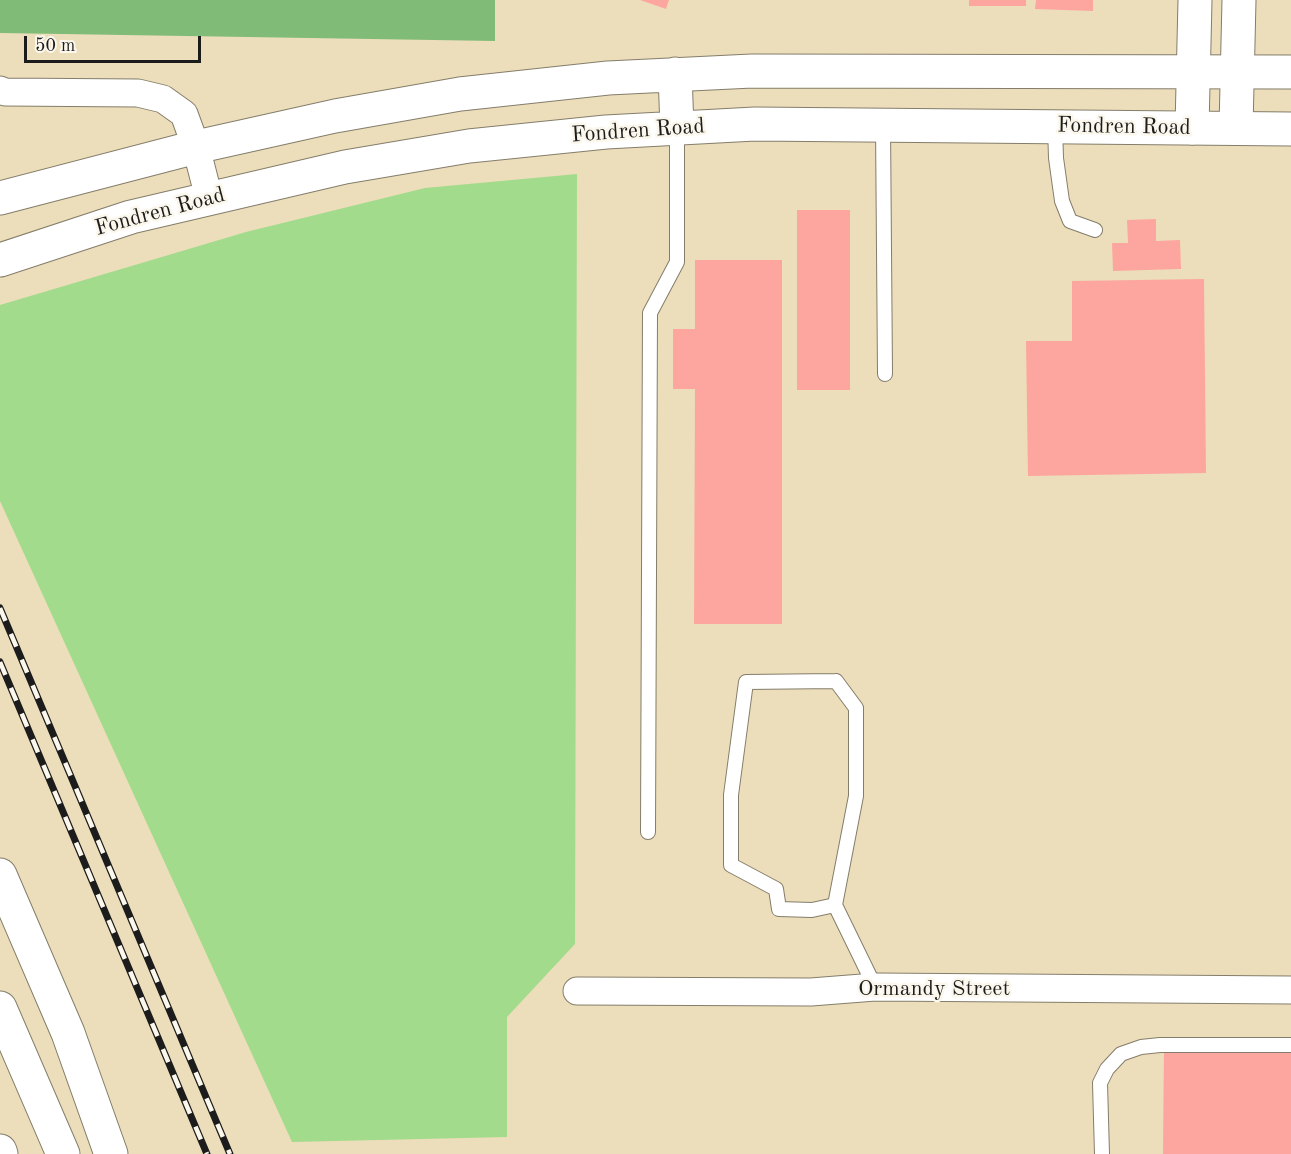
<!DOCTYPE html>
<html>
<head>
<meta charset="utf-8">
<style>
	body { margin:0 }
	#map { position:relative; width:1291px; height:1154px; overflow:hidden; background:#ecdeba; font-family:"Old Standard TT",serif }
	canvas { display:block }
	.scale { position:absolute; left:24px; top:36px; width:177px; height:27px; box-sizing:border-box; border:3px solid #1c1c1c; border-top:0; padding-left:8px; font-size:18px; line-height:21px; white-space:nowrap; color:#1c1c1c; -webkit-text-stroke:4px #fbf7ec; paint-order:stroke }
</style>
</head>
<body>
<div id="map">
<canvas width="1291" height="1154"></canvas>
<div class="scale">50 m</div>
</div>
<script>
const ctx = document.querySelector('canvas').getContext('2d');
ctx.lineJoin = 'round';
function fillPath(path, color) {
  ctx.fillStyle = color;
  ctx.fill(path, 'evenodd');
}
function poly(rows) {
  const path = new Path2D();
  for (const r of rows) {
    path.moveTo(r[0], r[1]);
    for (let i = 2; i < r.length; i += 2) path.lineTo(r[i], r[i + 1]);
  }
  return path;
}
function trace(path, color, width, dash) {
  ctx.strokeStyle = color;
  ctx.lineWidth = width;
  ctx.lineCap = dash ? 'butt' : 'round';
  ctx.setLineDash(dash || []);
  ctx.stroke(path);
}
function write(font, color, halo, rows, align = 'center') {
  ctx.font = font + ' "Old Standard TT",serif';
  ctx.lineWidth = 5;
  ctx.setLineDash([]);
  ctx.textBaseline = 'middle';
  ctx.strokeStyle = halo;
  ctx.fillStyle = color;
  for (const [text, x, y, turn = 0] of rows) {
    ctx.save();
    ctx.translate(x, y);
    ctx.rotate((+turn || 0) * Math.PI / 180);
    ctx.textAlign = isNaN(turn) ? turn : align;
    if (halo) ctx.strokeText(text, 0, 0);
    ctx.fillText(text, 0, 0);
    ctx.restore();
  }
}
const green = poly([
	[577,174,575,944,507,1017,507,1137,292,1142,0,501,0,305,246,232,425,188]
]);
const forest = poly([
	[0,0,495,0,495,41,0,33]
]);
const building = poly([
	[640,0,669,0,666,9],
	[969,0,1026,0,1026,6,969,6],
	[1036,0,1093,0,1093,11,1035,9],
	[797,210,850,210,850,390,797,390],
	[1156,219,1156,241,1180,240,1181,269,1113,271,1112,243,1128,243,1127,220],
	[695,260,782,260,782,624,694,624,695,389,673,389,673,329,695,329],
	[1204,279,1206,473,1028,476,1026,341,1072,341,1072,281],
	[1164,1045,1291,1046,1291,1154,1163,1154]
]);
const service = poly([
	[883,125,885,374],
	[1055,126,1056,158,1062,201,1070,221,1095,230],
	[836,681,856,708,856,796,835,905,812,910,779,909,776,889,731,865,731,795,746,682,836,681],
	[648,832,650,313,677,262,677,128],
	[835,905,875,987],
	[1102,1154,1100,1083,1107,1069,1121,1054,1141,1047,1160,1045,1291,1045]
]);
const minor = poly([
	[0,90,5,92,138,93,163,99,184,114,196,147,209,198],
	[577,991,811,992,875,987,1291,990]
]);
const tertiary = poly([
	[1192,128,1195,0],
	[1236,128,1239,0]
]);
const secondary = poly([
	[675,74,677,128],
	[0,198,196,147,335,116,460,94,608,78,752,71,1291,72],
	[0,260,131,217,345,167,469,146,606,132,755,124,1291,129]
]);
const trunk = poly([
	[0,875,68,1033,111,1154],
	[0,1008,63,1154],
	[0,1151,1,1154]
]);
const rail = poly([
	[0,608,230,1154],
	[0,662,207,1154]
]);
const streetNames = [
	["Fondren Road",1124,127,1],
	["Fondren Road",638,131,-4],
	["Fondren Road",160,212,-15],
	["Ormandy Street",934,989]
];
fillPath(green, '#a2db8c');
fillPath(forest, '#81bb78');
fillPath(building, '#fda6a0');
trace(service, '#847d6b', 16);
trace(minor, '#847d6b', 29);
trace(tertiary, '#847d6b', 35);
trace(secondary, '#847d6b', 35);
trace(trunk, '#847d6b', 35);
trace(service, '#fff', 14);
trace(minor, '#fff', 27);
trace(tertiary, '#fff', 33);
trace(secondary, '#fff', 33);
trace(trunk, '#fff', 33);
trace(rail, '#1c1c1c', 7);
trace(rail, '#fbf7ec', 4.5, [14]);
write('22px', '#1c1c1c', '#fbf7ec', streetNames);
</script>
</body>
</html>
